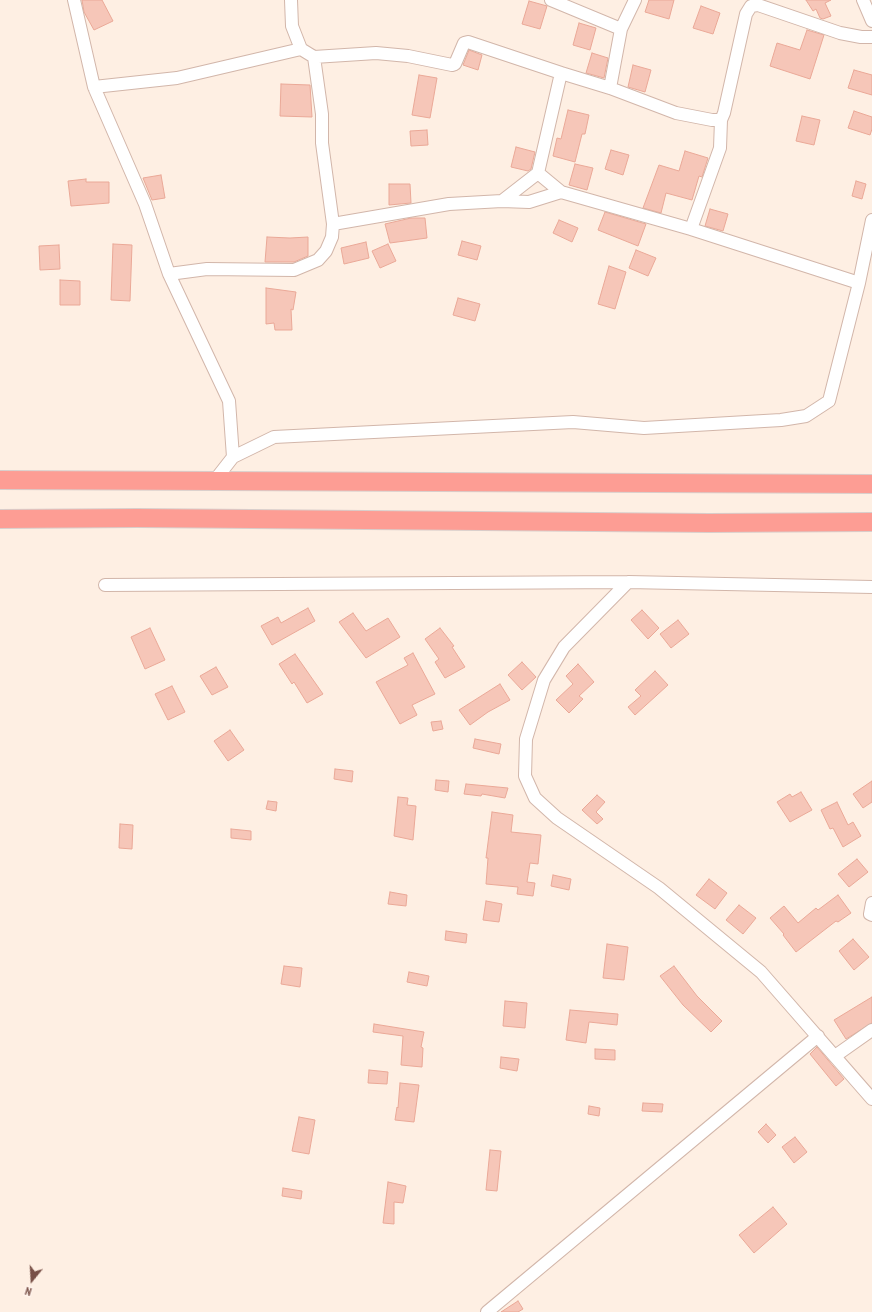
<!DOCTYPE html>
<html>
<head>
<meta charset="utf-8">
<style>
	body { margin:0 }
	#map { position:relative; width:872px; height:1312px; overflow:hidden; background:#feefe3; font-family:"PT Sans Narrow",sans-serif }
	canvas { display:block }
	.north { position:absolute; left:12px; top:1260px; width:40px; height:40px; -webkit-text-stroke:3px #fff3eb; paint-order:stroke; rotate:198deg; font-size:11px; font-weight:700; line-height:16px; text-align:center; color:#784f46 }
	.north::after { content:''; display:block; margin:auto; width:14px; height:18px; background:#784f46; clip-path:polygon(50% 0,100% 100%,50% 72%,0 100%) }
</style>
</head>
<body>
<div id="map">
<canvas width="872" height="1312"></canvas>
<div class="north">N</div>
</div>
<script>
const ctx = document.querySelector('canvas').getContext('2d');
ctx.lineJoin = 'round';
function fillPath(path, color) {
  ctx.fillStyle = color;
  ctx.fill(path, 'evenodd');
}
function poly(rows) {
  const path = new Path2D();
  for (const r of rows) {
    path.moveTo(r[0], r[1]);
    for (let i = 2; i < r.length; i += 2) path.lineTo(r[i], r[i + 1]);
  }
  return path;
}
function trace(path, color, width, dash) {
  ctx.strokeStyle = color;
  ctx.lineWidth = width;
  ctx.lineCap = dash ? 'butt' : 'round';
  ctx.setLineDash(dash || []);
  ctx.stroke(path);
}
const building = poly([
	[82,0,102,0,113,21,94,30,84,12,82,0],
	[649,0,674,0,669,19,645,12,649,0],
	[806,0,831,0,825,3,831,16,823,19,820,18,816,9,813,11,806,0],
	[529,1,547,6,540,29,522,24,529,1],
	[701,6,720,13,713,34,693,28,701,6],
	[579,23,596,28,590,50,573,45,579,23],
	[807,30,824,35,810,79,770,66,777,43,800,50,807,30],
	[469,50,482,55,478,70,463,65,469,50],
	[592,53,608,58,604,78,586,73,592,53],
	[633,65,651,70,645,92,628,87,633,65],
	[854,70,872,75,872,95,848,88,854,70],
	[419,75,437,78,430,118,412,115,419,75],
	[281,84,310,85,312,117,280,116,281,84],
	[568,110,589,115,585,134,582,134,575,162,553,156,557,138,561,139,568,110],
	[854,111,872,117,872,129,870,135,848,128,854,111],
	[802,116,820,120,814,145,796,141,802,116],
	[427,130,428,145,411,146,410,131,427,130],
	[516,147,535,152,531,169,528,171,511,167,516,147],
	[611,150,629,155,623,175,605,169,611,150],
	[685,151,708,158,702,177,699,176,692,200,666,193,661,213,643,208,659,165,679,171,685,151],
	[575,164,593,168,587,190,569,185,575,164],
	[161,175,165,198,152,200,143,178,161,175],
	[86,179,86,182,109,182,109,203,71,206,68,181,86,179],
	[856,181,866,184,862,199,852,196,856,181],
	[389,184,410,184,411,203,389,205,389,184],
	[710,209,728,214,723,231,705,226,710,209],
	[605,212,646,224,638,246,598,230,605,212],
	[411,218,425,218,427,238,390,243,385,224,411,218],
	[559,220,578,228,572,242,553,233,559,220],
	[267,237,290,238,308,237,308,256,294,262,265,262,267,237],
	[462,241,481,246,477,260,458,255,462,241],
	[366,242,369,258,344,264,341,248,366,242],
	[113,244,132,245,130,301,111,300,113,244],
	[388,244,396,261,380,268,372,251,388,244],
	[59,245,60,269,40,270,39,246,59,245],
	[636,250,656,258,648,276,629,268,636,250],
	[609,266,626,272,615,309,598,304,609,266],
	[60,280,80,281,80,305,60,305,60,280],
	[266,288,296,292,293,310,291,309,292,330,275,330,274,323,266,324,266,288],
	[458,298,480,304,475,321,453,315,458,298],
	[308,608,315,621,272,645,261,626,278,617,281,623,308,608],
	[642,610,659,628,648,639,631,620,642,610],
	[353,613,366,631,388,618,400,637,366,658,339,622,353,613],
	[678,620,689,634,671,648,660,634,678,620],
	[150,628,165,660,145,669,131,637,150,628],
	[440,628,454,646,452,647,465,667,445,678,435,662,439,659,425,639,440,628],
	[413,653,435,694,412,705,417,715,400,724,376,682,408,665,404,658,413,653],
	[295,654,323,694,307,703,294,682,292,684,279,664,295,654],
	[522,662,536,677,522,690,508,675,522,662],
	[578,664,594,682,579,696,583,699,569,713,556,700,573,684,566,676,578,664],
	[216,667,228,687,212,695,200,676,216,667],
	[655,671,668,685,635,715,628,707,641,696,635,690,655,671],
	[500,684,510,700,488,712,470,725,459,710,500,684],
	[172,686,185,712,168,720,155,694,172,686],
	[441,721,443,729,433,731,431,722,441,721],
	[230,730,244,750,228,761,214,741,230,730],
	[475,739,501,744,499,754,473,748,475,739],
	[335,769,353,771,352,782,334,779,335,769],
	[436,780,449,781,448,792,435,790,436,780],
	[872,781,872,802,863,808,853,794,872,781],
	[466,784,508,788,505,798,482,794,481,796,464,794,466,784],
	[801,792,812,810,790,822,777,802,790,794,792,797,801,792],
	[597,795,605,802,596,812,603,819,597,824,582,810,597,795],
	[398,797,408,798,407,805,416,806,413,840,394,836,398,797],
	[268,801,277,802,276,811,266,809,268,801],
	[837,802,848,825,853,822,861,836,843,847,833,828,830,829,821,810,837,802],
	[492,812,513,815,511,832,541,835,538,864,530,863,527,882,535,883,533,896,517,894,518,887,486,884,488,858,486,858,492,812],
	[120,824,133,825,132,849,119,848,120,824],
	[231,829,251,831,251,840,231,838,231,829],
	[857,859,868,872,849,887,838,874,857,859],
	[553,875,571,879,569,890,551,886,553,875],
	[709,879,727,893,715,909,696,895,709,879],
	[390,892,407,895,406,906,388,904,390,892],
	[838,895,851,913,838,922,836,921,796,952,783,935,784,934,770,918,784,906,798,923,816,908,818,910,838,895],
	[486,901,502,904,499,922,483,920,486,901],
	[739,905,756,918,743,934,726,920,739,905],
	[446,931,467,934,466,943,445,940,446,931],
	[853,939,869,957,854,970,839,951,853,939],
	[607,944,628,947,624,980,603,978,607,944],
	[284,966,302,968,300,987,281,984,284,966],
	[674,966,697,996,722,1021,711,1032,683,1005,660,976,674,966],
	[409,972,429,976,427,986,407,982,409,972],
	[872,997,872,1023,846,1039,834,1020,872,997],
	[505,1001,527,1003,525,1028,503,1026,505,1001],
	[570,1010,618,1014,617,1025,589,1022,586,1043,566,1040,570,1010],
	[374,1024,424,1032,421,1047,423,1048,422,1067,401,1065,403,1036,373,1032,374,1024],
	[817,1047,844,1079,836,1086,810,1054,817,1047],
	[595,1049,615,1050,615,1060,595,1059,595,1049],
	[501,1057,519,1059,517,1071,500,1068,501,1057],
	[369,1070,388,1072,387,1084,368,1083,369,1070],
	[400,1083,419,1085,414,1122,395,1120,397,1107,398,1108,400,1083],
	[643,1103,663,1104,662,1112,642,1111,643,1103],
	[589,1106,600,1108,599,1116,588,1114,589,1106],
	[299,1117,315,1120,309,1154,292,1151,299,1117],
	[766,1124,776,1135,768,1143,758,1132,766,1124],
	[795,1137,807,1152,794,1163,782,1147,795,1137],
	[490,1150,501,1151,497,1191,486,1190,490,1150],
	[388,1182,406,1186,403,1203,394,1202,394,1224,383,1223,388,1182],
	[283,1188,302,1191,301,1199,282,1196,283,1188],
	[773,1207,787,1224,754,1253,739,1235,773,1207],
	[518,1301,523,1309,518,1312,501,1312,518,1301]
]);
const minor = poly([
	[74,0,94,87,145,204,169,274,229,401,233,457],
	[291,0,292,26,301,49],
	[551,0,621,29,610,88],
	[863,0,872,21],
	[621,29,635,0],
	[314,57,376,53,408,56,452,65,455,64,464,43,468,42,561,73],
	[94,87,177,78,301,49,314,57,322,114,322,143,333,224,332,237,326,251,318,260,294,270,207,269,169,274],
	[538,173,561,192,691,229,859,283],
	[502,201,529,202,561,192],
	[333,224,449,204,502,201,538,173,561,73,610,88,676,113,712,120,721,120,724,113,746,14,751,6,758,5,840,33,861,37,872,37],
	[691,229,720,148,721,120],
	[215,480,233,457,274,437,573,422,644,428,781,420,806,416,829,401,859,283,872,220],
	[628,582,564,647,544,680,526,739,525,776,535,798,557,818,659,888,761,972,872,1099],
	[105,585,628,582,872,587],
	[872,903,870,914,872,915],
	[835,1056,872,1030],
	[487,1312,818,1036]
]);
const highway = poly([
	[0,480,872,484],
	[0,519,137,518,709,523,872,522]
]);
fillPath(building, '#f6c6b8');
trace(building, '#eaa897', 1);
trace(minor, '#d2b6aa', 14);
trace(highway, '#d9cecb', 20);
trace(minor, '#fff', 12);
trace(highway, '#fd9d94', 18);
</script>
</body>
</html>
